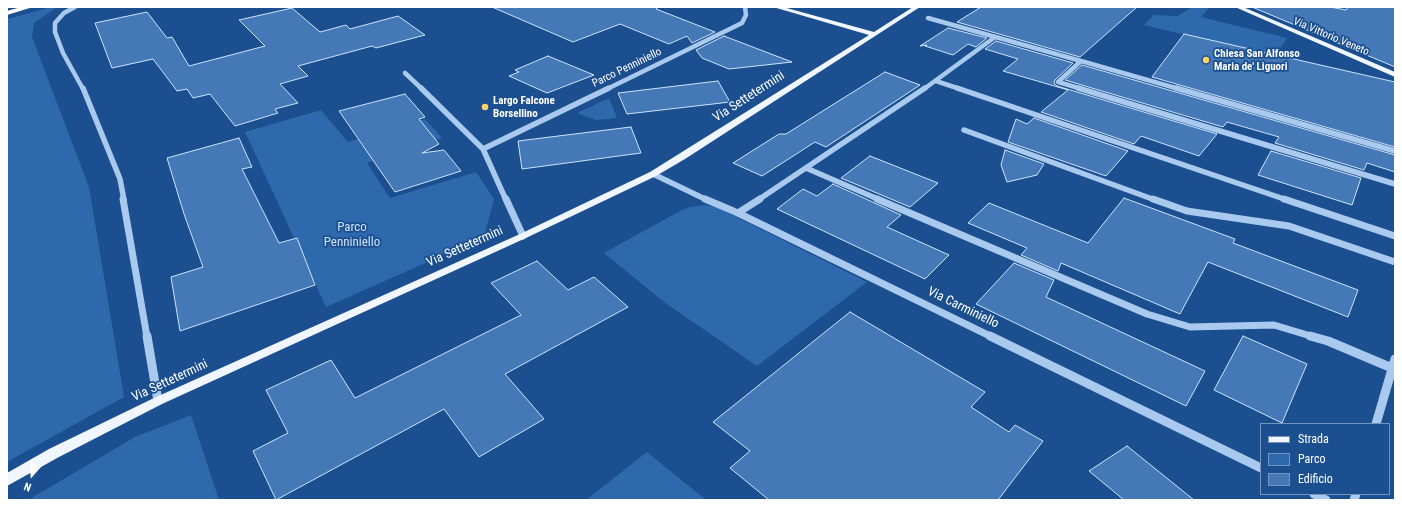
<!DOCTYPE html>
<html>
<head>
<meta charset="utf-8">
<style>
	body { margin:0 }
	#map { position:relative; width:1402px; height:507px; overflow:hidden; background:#1b4f8f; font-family:"Roboto Condensed",sans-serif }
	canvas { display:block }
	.frame { position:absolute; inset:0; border:8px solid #fff; pointer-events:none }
	.legend { position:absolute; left:1260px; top:423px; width:130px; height:72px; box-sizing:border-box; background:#1b4f8f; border:1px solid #7695bc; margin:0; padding:5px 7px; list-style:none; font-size:12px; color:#fff }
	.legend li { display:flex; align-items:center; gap:8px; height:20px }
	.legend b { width:20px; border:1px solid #7695bc }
	.north { position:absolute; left:12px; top:455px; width:40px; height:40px; -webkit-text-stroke:3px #1b4f8f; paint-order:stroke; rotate:200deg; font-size:11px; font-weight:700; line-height:16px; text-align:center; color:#fff }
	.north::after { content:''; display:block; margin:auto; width:14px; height:18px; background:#fff; clip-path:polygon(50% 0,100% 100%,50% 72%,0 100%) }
</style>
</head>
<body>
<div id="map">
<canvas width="1402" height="507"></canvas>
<div class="frame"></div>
<ul class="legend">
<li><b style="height:5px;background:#f0f6ff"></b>Strada</li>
<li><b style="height:11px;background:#2e69ad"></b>Parco</li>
<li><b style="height:11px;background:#4478b7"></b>Edificio</li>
</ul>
<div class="north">N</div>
</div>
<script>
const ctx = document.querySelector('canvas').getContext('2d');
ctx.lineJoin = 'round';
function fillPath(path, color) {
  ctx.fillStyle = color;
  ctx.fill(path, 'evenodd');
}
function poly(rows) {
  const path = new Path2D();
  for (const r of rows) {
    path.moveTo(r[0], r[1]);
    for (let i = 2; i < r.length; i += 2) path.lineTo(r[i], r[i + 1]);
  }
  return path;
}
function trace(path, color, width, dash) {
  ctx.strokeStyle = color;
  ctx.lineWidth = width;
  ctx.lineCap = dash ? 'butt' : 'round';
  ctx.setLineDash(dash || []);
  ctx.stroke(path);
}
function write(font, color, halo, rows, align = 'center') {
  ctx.font = font + ' "Roboto Condensed",sans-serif';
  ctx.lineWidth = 3.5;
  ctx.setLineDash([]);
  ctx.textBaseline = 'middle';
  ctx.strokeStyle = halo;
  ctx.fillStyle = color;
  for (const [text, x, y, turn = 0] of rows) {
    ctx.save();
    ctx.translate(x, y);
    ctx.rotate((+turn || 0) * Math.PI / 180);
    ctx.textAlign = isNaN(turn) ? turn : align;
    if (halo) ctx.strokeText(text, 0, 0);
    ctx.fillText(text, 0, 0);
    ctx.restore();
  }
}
const green = poly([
	[52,7,57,7,34,23,32,37,89,187,124,397,7,462,7,19],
	[1192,7,1210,7,1201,17,1287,38,1275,56,1144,25,1154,15,1178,16],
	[609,98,617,118,596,120,577,113],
	[321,110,348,142,425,119,442,138,367,163,390,198,476,172,494,199,484,237,326,307,245,132],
	[706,205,718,208,867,282,757,366,664,302,604,253,680,211,690,207],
	[191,415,219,500,28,500,135,437],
	[647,452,706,500,586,500]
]);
const building = poly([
	[492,7,658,7,656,9,715,32,692,43,687,36,669,44,620,24,573,42,492,7],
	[981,7,1137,7,1080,57,957,22,981,7],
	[1252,7,1330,7,1346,10,1348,7,1395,7,1395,67,1252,7],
	[292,8,320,32,346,25,350,29,398,16,425,35,376,48,372,46,298,66,308,76,280,84,298,103,275,109,278,113,235,126,210,94,193,98,187,89,177,91,153,59,112,68,95,23,147,12,167,38,172,37,189,66,265,46,239,20,292,8],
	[948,28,987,38,976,47,968,44,953,55,925,46,927,45,920,46,948,28],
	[1184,34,1395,82,1395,147,1152,77,1184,34],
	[724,36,792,62,729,69,702,58,696,50,724,36],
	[996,41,1073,63,1055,80,1054,83,1057,86,1217,134,1199,156,1141,136,1134,144,1041,112,1068,90,1003,71,1018,59,985,49,996,41],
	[548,56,594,75,547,93,509,76,519,72,515,70,548,56],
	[1082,65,1395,155,1395,172,1367,163,1364,170,1275,143,1279,137,1227,122,1223,127,1065,80,1082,65],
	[885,72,920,85,826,147,815,142,762,176,733,163,779,134,786,134,885,72],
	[718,81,730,102,627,114,618,93,718,81],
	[405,94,425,117,419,119,439,144,422,153,444,150,461,171,395,192,339,111,405,94],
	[1034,118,1128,151,1106,176,1008,142,1016,119,1027,124,1034,118],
	[631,127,641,153,522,169,518,141,631,127],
	[239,138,252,167,242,169,279,243,297,238,315,285,180,331,171,277,203,267,184,214,167,158,239,138],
	[1005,150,1044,164,1037,175,1007,182,1001,165,1005,150],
	[1271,151,1361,178,1352,205,1258,175,1271,151],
	[870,156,938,183,910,207,841,178,870,156],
	[833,184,901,215,887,227,949,255,925,279,777,209,803,189,817,196,833,184],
	[1124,198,1235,239,1233,243,1358,290,1348,317,1208,262,1180,314,1061,263,1058,271,1021,255,1027,248,968,223,989,203,1088,243,1124,198],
	[537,261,568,290,594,277,628,307,505,374,544,419,479,457,444,409,276,500,253,451,288,433,266,390,331,360,355,398,521,315,491,283,537,261],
	[1014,263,1054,280,1046,297,1205,371,1186,406,976,304,1014,263],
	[850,312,985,392,971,407,1009,432,1015,425,1043,441,998,500,769,500,730,468,750,451,713,422,850,312],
	[1243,336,1307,364,1282,423,1214,390,1243,336],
	[1127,446,1194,500,1124,500,1089,471,1127,446]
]);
const minorFar3 = poly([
	[75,7,64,13,55,23,55,32,63,53,83,89],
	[928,18,1081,61],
	[405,73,422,89],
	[936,81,960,89],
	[607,89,742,23,746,15,745,7],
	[924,89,995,37],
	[1082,89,1058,82,1081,61,1179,89]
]);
const minorFar2 = poly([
	[83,88,120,179,124,200],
	[421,88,483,149,506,200],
	[957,88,1287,200],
	[1078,88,1395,184],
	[1176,88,1395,151],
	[964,130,1155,200],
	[483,149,609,88],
	[806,168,880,200],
	[653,174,707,200],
	[758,200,925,88]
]);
const minorFar1 = poly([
	[123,199,147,337],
	[506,199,523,236],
	[705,199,738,213,992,337],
	[877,199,1147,314,1190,327,1274,325,1314,337],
	[1153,199,1187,211,1289,226,1395,262],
	[1284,199,1395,236],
	[738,213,760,199]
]);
const minor = poly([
	[147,336,158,401],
	[990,336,1261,468],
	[1310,336,1328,341,1392,368],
	[1376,424,1395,359],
	[1314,494,1326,500],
	[1354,500,1356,494]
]);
const major = poly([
	[773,7,783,7,874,32,913,7,920,7,685,159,656,176,526,238,162,404,59,457,7,486,7,473,49,449,154,398,520,234,650,172,869,35,773,7],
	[1235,7,1243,7,1395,72,1395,77,1235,7]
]);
const highway = poly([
	[21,7,33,7,7,15,7,11,21,7]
]);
const markers = [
	[1206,60,4,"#ffd166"],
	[485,107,4,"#ffd166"]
];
const farStreetnames = [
	["Via Vittorio Veneto",1331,37,23],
	["Parco Penniniello",627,68,-26]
];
const farPoinames = [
	["Chiesa San Alfonso",1214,54],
	["Maria de' Liguori",1214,67],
	["Largo Falcone",493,101],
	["Borsellino",493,114]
];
const streetNames = [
	["Via Settetermini",749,97,-33],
	["Via Settetermini",465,247,-24],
	["Via Carminiello",963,308,26],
	["Via Settetermini",170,381,-25]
];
const parkNames = [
	["Parco",352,228],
	["Penniniello",352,243]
];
fillPath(green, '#2e69ad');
fillPath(building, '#4478b7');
trace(building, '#cfe3fa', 1);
trace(minorFar3, '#a9c9ee', 4.5);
trace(minorFar2, '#a9c9ee', 5.5);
trace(minorFar1, '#a9c9ee', 7);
trace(minor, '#a9c9ee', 9);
fillPath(major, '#f0f6ff');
fillPath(highway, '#fff');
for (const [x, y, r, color] of markers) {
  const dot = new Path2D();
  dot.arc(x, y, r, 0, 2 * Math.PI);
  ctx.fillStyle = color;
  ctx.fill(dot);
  trace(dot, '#1b4f8f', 1.5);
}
write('11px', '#fff', '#1b4f8f', farStreetnames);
write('bold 11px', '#fff', '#1b4f8f', farPoinames, 'left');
write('13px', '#fff', '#1b4f8f', streetNames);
write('13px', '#cfe3fa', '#1b4f8f', parkNames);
</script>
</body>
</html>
